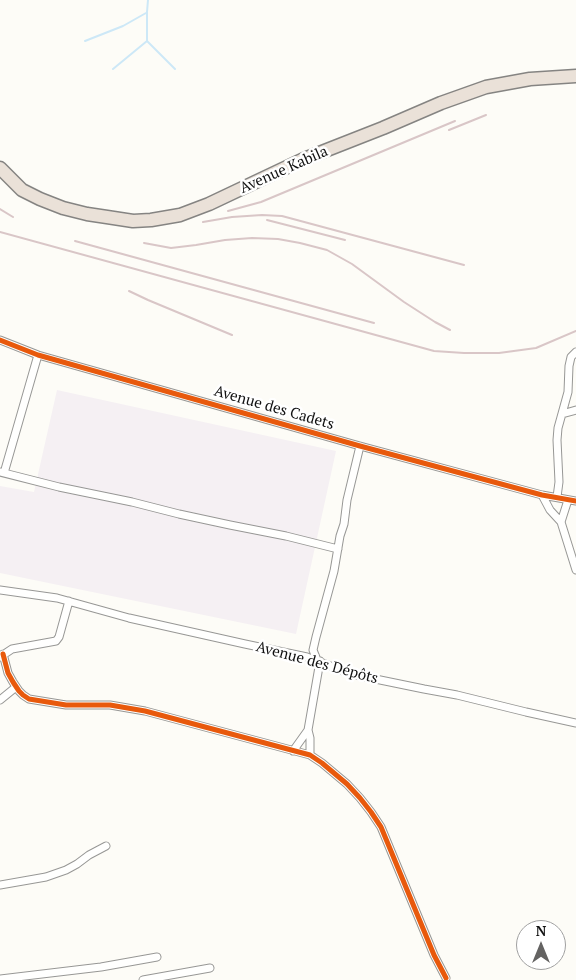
<!DOCTYPE html>
<html>
<head>
<meta charset="utf-8">
<style>
	body { margin:0 }
	#map { position:relative; width:576px; height:980px; overflow:hidden; background:#fdfcf7; font-family:"PT Serif",serif }
	canvas { display:block }
	.north { position:absolute; left:516px; top:920px; width:50px; height:50px; box-sizing:border-box; background:#fff; border:1px solid #a0a0a0; border-radius:50%; rotate:0deg; font-size:14px; font-weight:700; line-height:20px; text-align:center; color:#111 }
	.north::after { content:''; display:block; margin:auto; width:18px; height:22px; background:#646362; clip-path:polygon(50% 0,100% 100%,50% 72%,0 100%) }
</style>
</head>
<body>
<div id="map">
<canvas width="576" height="980"></canvas>
<div class="north">N</div>
</div>
<script>
const ctx = document.querySelector('canvas').getContext('2d');
ctx.lineJoin = 'round';
function fillPath(path, color) {
  ctx.fillStyle = color;
  ctx.fill(path, 'evenodd');
}
function poly(rows) {
  const path = new Path2D();
  for (const r of rows) {
    path.moveTo(r[0], r[1]);
    for (let i = 2; i < r.length; i += 2) path.lineTo(r[i], r[i + 1]);
  }
  return path;
}
function trace(path, color, width, dash) {
  ctx.strokeStyle = color;
  ctx.lineWidth = width;
  ctx.lineCap = dash ? 'butt' : 'round';
  ctx.setLineDash(dash || []);
  ctx.stroke(path);
}
function write(font, color, halo, rows, align = 'center') {
  ctx.font = font + ' "PT Serif",serif';
  ctx.lineWidth = 5;
  ctx.setLineDash([]);
  ctx.textBaseline = 'middle';
  ctx.strokeStyle = halo;
  ctx.fillStyle = color;
  for (const [text, x, y, turn = 0] of rows) {
    ctx.save();
    ctx.translate(x, y);
    ctx.rotate((+turn || 0) * Math.PI / 180);
    ctx.textAlign = isNaN(turn) ? turn : align;
    if (halo) ctx.strokeText(text, 0, 0);
    ctx.fillText(text, 0, 0);
    ctx.restore();
  }
}
const industrial = poly([
	[57,390,336,451,296,634,0,573,0,486,34,492]
]);
const stream = poly([
	[85,41,123,26,146,13],
	[147,41,175,69],
	[113,69,147,41,147,12,148,0]
]);
const street = poly([
	[0,340,38,355,360,446,542,495,576,501],
	[562,414,576,410],
	[0,472,59,487,132,502,179,514,230,525,286,536,338,549],
	[4,473,38,355],
	[542,495,550,510,561,522,576,570],
	[557,497,559,482,557,440,558,428,568,392,569,366,571,357,576,352],
	[561,522,568,500],
	[0,590,57,598,129,618,245,644,307,657,351,674,424,689,457,695,526,712,576,723],
	[3,654,8,673,13,682,19,691,23,695,29,699,66,705,110,705,145,711,310,755,322,763,347,784,360,798,371,812,381,827,434,955,446,978],
	[0,657,12,649,56,641,59,637,69,601],
	[317,660,313,650,316,637,334,571,340,536,344,524,347,500,360,446],
	[0,700,16,687],
	[308,730,310,738,310,755],
	[293,751,308,730,320,661],
	[0,885,46,877,66,870,77,864,89,855,106,846],
	[0,979,101,967,157,957],
	[143,980,210,968]
]);
const highway = poly([
	[0,168,22,190,40,199,63,208,87,214,107,217,133,221,151,220,180,215,209,204,304,159,383,128,441,103,486,87,530,79,576,76]
]);
const rail = poly([
	[449,130,486,115],
	[0,209,13,217],
	[228,211,261,202,455,121],
	[267,220,345,240],
	[203,222,232,217,262,215,282,216,464,265],
	[0,232,434,351,464,353,499,353,536,348,576,331],
	[75,241,374,323],
	[144,243,171,248,196,245,225,240,252,238,278,239,300,243,327,250,352,264,404,302,435,322,450,330],
	[129,291,148,300,232,335]
]);
const cycleway = poly([
	[0,340,38,355,360,446,542,495,576,501],
	[3,654,8,673,13,682,19,691,23,695,29,699,66,705,110,705,145,711,310,755,322,763,347,784,360,798,371,812,381,827,434,955,446,978]
]);
const streetNames = [
	["Avenue Kabila",284,170,-24],
	["Avenue des Cadets",274,408,16],
	["Avenue des Dépôts",317,663,15]
];
fillPath(industrial, '#f5f0f3');
trace(stream, '#cde8f7', 2);
trace(street, '#979795', 9);
trace(highway, '#858482', 15);
trace(street, '#fffffe', 7);
trace(highway, '#eae1d8', 12);
trace(rail, '#d9c6c7', 2);
trace(cycleway, '#e8590c', 5);
write('15px', '#111', '#fff', streetNames);
</script>
</body>
</html>
